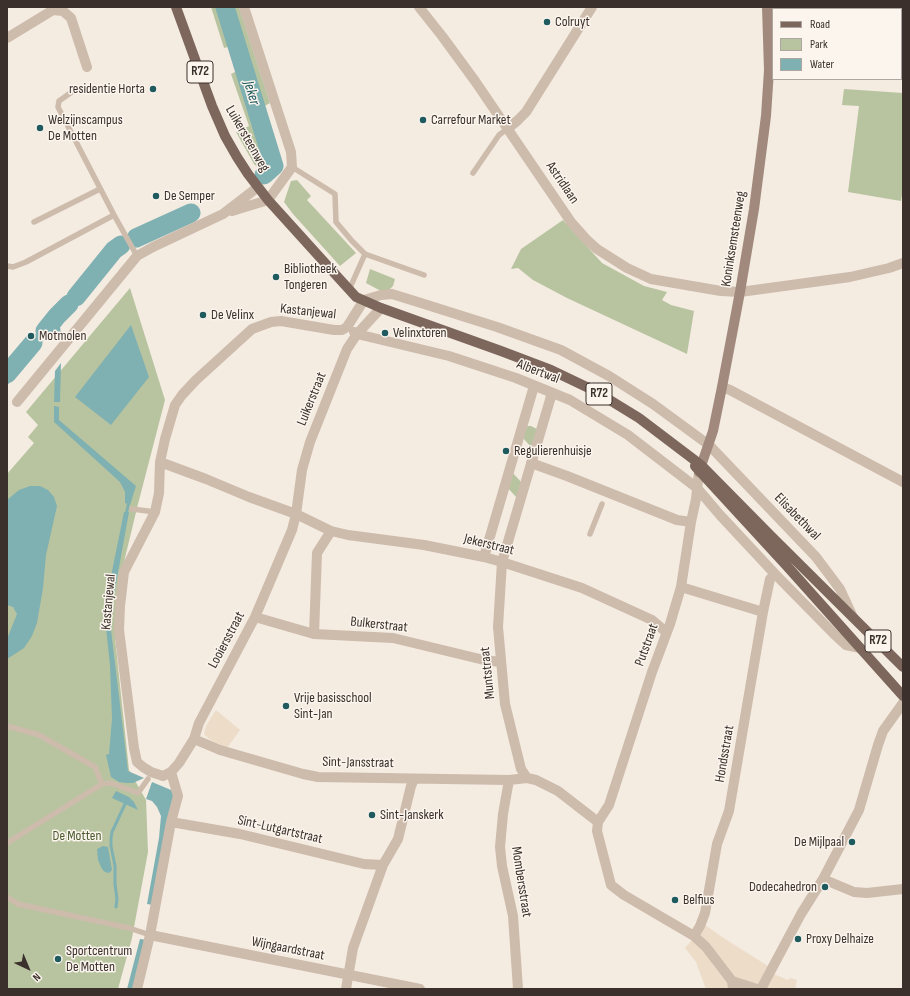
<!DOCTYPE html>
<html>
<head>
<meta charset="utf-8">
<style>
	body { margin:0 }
	#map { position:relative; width:910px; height:996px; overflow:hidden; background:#f4ebe1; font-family:"Sofia Sans Condensed",sans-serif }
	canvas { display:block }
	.frame { position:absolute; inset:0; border:8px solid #3b302b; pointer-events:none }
	.legend { position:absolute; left:772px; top:8px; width:130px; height:72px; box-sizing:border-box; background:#fbf5ee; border:1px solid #aea6a0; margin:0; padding:5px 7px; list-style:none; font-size:12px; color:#3b302b }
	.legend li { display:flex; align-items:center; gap:8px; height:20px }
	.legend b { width:20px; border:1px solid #aea6a0 }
	.north { position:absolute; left:8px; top:948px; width:40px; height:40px; -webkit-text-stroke:3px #fbf5ee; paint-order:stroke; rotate:136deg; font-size:11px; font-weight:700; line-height:16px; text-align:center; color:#3b302b }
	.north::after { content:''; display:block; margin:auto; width:14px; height:18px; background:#3b302b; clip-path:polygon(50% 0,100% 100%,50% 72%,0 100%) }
</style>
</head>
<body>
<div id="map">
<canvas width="910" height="996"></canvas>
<div class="frame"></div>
<ul class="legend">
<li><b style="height:5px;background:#7d675c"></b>Road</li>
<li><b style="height:11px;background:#b8c4a0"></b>Park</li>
<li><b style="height:11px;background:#7fb0b2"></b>Water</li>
</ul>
<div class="north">N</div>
</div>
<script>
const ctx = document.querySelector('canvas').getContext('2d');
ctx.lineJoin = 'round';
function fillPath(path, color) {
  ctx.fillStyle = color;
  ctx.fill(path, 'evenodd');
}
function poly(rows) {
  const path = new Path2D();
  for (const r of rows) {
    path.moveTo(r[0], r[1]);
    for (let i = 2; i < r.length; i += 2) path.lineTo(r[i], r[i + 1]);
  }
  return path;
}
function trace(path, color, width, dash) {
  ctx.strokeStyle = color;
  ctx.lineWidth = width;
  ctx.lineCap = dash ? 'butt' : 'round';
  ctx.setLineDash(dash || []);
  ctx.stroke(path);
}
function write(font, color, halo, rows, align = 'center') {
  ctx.font = font + ' "Sofia Sans Condensed",sans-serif';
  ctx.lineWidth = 3;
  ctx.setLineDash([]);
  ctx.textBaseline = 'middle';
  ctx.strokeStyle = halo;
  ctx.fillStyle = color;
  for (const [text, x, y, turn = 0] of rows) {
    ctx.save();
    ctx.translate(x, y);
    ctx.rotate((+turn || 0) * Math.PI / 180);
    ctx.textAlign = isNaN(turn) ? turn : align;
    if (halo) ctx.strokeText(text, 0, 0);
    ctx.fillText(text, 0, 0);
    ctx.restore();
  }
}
const green = poly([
	[211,7,222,7,235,45,224,48],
	[230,7,239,7,270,103,261,108],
	[241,69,269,163,266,168,261,170,254,164,236,132,249,126,231,74],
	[844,89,903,93,903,189,901,201,848,192,859,106,842,105],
	[297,180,311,196,307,200,356,253,340,266,293,214,284,202,291,181],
	[563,220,602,263,644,286,667,292,662,300,671,305,694,311,687,354,567,298,533,280,518,268,511,269,521,249],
	[370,269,395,279,393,286,389,290,381,291,366,283],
	[130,288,165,400,138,504,117,591,115,638,129,770,146,800,148,852,132,938,118,989,7,989,7,474,34,443,28,437,38,425,26,412],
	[527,426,531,426,537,429,532,448,522,437],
	[511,471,522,483,517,498,507,487]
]);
const plaza = poly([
	[216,710,240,730,227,748,209,739,204,734,206,726],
	[705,925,725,939,768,966,776,975,788,980,790,978,797,980,795,989,706,989,696,962,685,948]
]);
const water = poly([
	[131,325,149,377,111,425,75,397],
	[24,340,33,349,7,386,7,360],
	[61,363,60,402,54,402,55,371],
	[54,406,59,407,59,420,136,486,130,505,125,503,125,492,120,482,54,422],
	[30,486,40,486,48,490,54,497,57,506,46,555,43,588,37,623,32,636,24,648,7,659,7,639,17,614,13,607,7,605,7,500,19,490],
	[124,512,129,512,112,606,111,630,128,771,144,778,133,783,126,783,119,782,111,777,106,755,109,754,112,719,110,665,106,628,107,596],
	[152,782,171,790,174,794,153,905,147,904,159,838,161,816,157,807,152,801,146,799],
	[116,791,129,797,134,802,138,810,112,798],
	[103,846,108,847,112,870,109,873,105,872,102,869,98,860,97,849],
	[140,939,147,940,134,989,127,989]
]);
const stream = poly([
	[57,316,60,338],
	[126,515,129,501],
	[116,907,117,899,115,884,115,866,111,846,111,838,112,832,125,804]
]);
const river = poly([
	[225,7,274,166,264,175],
	[136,238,191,213],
	[76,297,114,250,121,245],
	[45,331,57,316,69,304],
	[7,374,33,343]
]);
const lane = poly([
	[76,89,59,101,58,107,114,215,137,256],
	[292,167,335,194,336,222,352,241,365,254,424,275],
	[473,173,499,135,507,129],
	[34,222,100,189],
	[7,266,13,267,26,262,114,215],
	[349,290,365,254],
	[132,509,155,512],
	[590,534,602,504],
	[7,726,39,735,95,767,102,784],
	[7,843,102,784,111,783,138,793,148,779],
	[7,897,18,904,129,928,150,935]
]);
const street = poly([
	[419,7,442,36,475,81,571,222,587,240,597,249,627,268,651,279,721,291,740,292,850,277,889,268,903,263],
	[7,38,53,10,63,11,71,18,87,67],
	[507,129,517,121,526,112,592,7],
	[232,211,268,200,292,167,291,152,244,7],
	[381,308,357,334,347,349,310,442,302,470,296,514,292,530,255,617,199,723,194,739,179,763,171,772,163,776,151,772,143,767,137,762,134,748,119,630,120,606,124,572,155,512,159,493,160,462,165,439,175,405,182,395,196,380,252,329,271,322,281,321,334,330,342,330,347,327,364,300,381,295,392,294,421,303,497,327,561,350,609,376,653,404,709,445,816,557,840,589,853,617],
	[354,332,357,334,449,356,516,378,570,400,628,435,697,488,720,515,775,574,834,634,846,645,860,648],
	[722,387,730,390,903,482],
	[17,402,137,256,153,247,223,214,258,187],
	[160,462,206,479,249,497,296,514,331,531,348,535,424,545,484,557,502,562,582,588,652,620,666,632],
	[531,463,567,476,677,520,691,522],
	[699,472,696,499,691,522,681,587,670,624,652,672,609,805,598,822,597,831,611,885,624,895,694,936,706,947,732,981,733,989],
	[484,557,534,386],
	[681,587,763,612],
	[255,617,314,634,393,638,484,660,500,662],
	[314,634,317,553,331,531],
	[194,739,220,750,303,774,318,777,509,780,527,778,536,780,558,791,598,822],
	[527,778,521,769,505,704,498,627,502,562,552,393],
	[509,780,503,814,500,847,502,866,513,916,518,989],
	[171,822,240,834,364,864,383,865],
	[823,879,854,892,867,893,903,889],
	[150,935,420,989],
	[694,936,700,926,705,913,717,844,729,811,763,612,770,579,775,574],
	[732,981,757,989],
	[137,989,150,935,171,822,178,796,171,772],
	[346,989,353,948,383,865,398,839,411,786,414,779],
	[761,989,801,914,823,879,859,810,878,745,883,731,903,703]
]);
const secondary = poly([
	[699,472,713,431,722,387,740,292,754,209,766,116,769,70,767,7]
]);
const primary = poly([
	[176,7,212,106,225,136,237,157,248,174,268,200,325,263,356,297,381,308,501,351,551,370,595,391,639,418,701,465,771,536,903,667],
	[695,466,786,565,903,696]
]);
const markers = [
	[547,22,4,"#1f5a5e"],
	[153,89,4,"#1f5a5e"],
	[423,120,4,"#1f5a5e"],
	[40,128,4,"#1f5a5e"],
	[156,196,4,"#1f5a5e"],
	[276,277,4,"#1f5a5e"],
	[203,315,4,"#1f5a5e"],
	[385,333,4,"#1f5a5e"],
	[31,336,4,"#1f5a5e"],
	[506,451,4,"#1f5a5e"],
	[286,706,4,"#1f5a5e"],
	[372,815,4,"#1f5a5e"],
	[852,842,4,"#1f5a5e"],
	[825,887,4,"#1f5a5e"],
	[675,900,4,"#1f5a5e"],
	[798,939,4,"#1f5a5e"],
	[58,959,4,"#1f5a5e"]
];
const shields = [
	[200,72,26],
	[599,394,26],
	[878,641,26]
];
const shieldNames = [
	["R72",200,72],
	["R72",599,394],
	["R72",878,641]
];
const poiNames = [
	["Colruyt",555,22],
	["residentie Horta",145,89,"right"],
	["Welzijnscampus",48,120],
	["De Motten",48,136],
	["Carrefour Market",431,120],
	["De Semper",164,196],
	["Bibliotheek",284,269],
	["Tongeren",284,285],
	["De Velinx",211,315],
	["Velinxtoren",393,333],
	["Motmolen",39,336],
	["Regulierenhuisje",514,451],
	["Vrije basisschool",294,698],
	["Sint-Jan",294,714],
	["Sint-Janskerk",380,815],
	["De Mijlpaal",844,842,"right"],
	["Dodecahedron",817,887,"right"],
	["Belfius",683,900],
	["Proxy Delhaize",806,939],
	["Sportcentrum",66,951],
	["De Motten",66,967]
];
const streetNames = [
	["Luikersteenweg",247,139,60],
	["Astridlaan",562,183,56],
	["Koninksemsteenweg",734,239,-81],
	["Kastanjewal",308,312,6],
	["Albertwal",538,372,21],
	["Luikerstraat",312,399,-68],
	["Elisabethwal",797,517,46],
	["Jekerstraat",489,545,14],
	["Kastanjewal",109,602,-85],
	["Bulkerstraat",379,625,6],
	["Looiersstraat",227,640,-62],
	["Putstraat",647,645,-70],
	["Muntstraat",488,673,-96],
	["Hondsstraat",725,754,-80],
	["Sint-Jansstraat",358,763,1],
	["Sint-Lutgartstraat",280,830,13],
	["Mombersstraat",521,882,81],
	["Wijngaardstraat",288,949,11]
];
const parkNames = [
	["De Motten",77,836]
];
const waterNames = [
	["Jeker",251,93,73]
];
fillPath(green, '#b8c4a0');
fillPath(plaza, '#ecdcc8');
fillPath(water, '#7fb0b2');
trace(stream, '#7fb0b2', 3);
trace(river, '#7fb0b2', 19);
trace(lane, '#cdbbac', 5.5);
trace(street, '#cdbbac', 10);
trace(secondary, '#a18a7d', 10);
trace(primary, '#7d675c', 10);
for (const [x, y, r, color] of markers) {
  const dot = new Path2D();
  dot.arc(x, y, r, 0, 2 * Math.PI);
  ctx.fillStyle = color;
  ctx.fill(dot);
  trace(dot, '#fbf5ee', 1.5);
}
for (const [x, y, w] of shields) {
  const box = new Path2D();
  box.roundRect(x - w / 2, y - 11, w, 22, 3);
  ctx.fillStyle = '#fbf5ee';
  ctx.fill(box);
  trace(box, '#3b302b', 1);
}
write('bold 13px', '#3b302b', null, shieldNames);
write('14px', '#3b302b', '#fbf5ee', poiNames, 'left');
write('14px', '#3b302b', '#fbf5ee', streetNames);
write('14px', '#4a5a2e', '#fbf5ee', parkNames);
write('italic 15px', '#1f5a5e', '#fbf5ee', waterNames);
</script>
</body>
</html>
